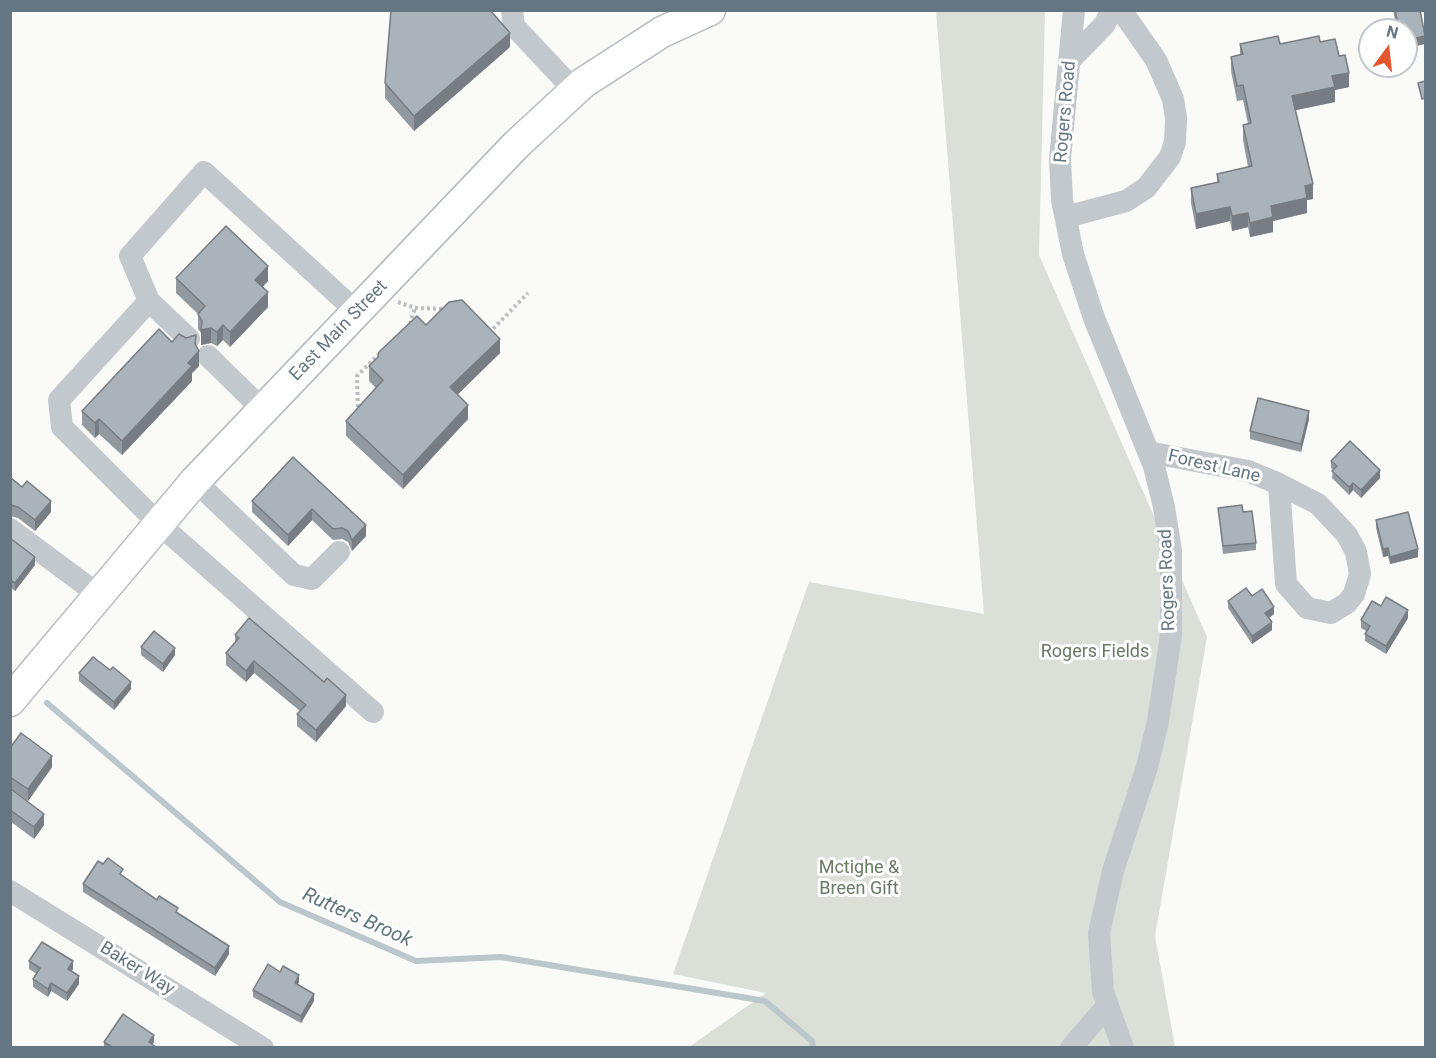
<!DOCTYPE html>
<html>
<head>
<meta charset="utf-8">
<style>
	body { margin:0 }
	#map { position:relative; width:1436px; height:1058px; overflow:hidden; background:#fafaf8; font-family:Roboto,sans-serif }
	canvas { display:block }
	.frame { position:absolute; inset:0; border:12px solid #657683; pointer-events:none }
	.north { position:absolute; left:1358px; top:18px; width:60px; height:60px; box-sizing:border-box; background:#fff; border:2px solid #c1c8cd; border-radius:50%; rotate:15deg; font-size:16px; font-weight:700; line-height:24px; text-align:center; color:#657683 }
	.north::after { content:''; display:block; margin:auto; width:21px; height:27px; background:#e4572e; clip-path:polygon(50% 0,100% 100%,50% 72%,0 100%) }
</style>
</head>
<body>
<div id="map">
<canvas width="1436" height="1058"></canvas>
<div class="frame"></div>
<div class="north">N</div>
</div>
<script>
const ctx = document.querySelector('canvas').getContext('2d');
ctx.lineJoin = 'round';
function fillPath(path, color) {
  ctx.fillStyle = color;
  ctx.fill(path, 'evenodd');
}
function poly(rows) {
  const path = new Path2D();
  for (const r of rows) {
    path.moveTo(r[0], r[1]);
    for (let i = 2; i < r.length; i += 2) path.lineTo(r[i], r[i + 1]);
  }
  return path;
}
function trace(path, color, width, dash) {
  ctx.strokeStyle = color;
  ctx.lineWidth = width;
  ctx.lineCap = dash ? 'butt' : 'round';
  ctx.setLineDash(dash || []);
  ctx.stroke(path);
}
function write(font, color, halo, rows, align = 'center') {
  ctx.font = font + ' Roboto,sans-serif';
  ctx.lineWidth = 6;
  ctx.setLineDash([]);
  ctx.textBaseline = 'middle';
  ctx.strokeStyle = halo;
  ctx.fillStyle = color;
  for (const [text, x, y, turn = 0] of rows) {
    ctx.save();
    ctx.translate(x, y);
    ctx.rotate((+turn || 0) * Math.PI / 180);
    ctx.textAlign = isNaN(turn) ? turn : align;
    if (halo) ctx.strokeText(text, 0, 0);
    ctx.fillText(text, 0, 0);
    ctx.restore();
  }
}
const green = poly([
	[936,11,1045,11,1039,255,1207,637,1155,936,1175,1047,689,1047,766,993,673,974,809,582,984,614]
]);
const stream = poly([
	[47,703,280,902,416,961,501,957,765,1001,812,1041,813,1048]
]);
const path = poly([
	[398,302,415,308,447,309],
	[410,324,415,308],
	[489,333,528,293],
	[358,413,357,376,381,352]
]);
const minor = poly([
	[512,10,514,26,575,91],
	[1074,10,1060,159,1062,200,1073,254,1094,318,1154,466,1164,507,1171,551,1171,635,1158,721,1147,767,1113,871,1099,933,1103,992,1123,1048],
	[1070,60,1105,24,1111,10],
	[1066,217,1126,201,1146,188,1170,157,1175,142,1176,118,1173,99,1156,60,1121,10],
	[149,301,59,400,62,427,159,524,373,712],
	[189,339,149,301,130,256,204,172,357,312],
	[208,356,263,410],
	[1148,452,1248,471,1279,484,1286,584,1307,608,1331,613,1347,603,1354,594,1360,574,1356,552,1347,535,1318,504,1279,484],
	[195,481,294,575,312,579,339,552],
	[10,529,99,595],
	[10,891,263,1048],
	[1071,1048,1107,1006]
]);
const major = poly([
	[10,701,195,481,516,145,583,83,662,32,710,10]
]);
const wall = poly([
	[1393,10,1420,10,1425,44,1406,48,1406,30,1397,30],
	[1320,42,1339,56,1349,87,1335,90,1335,102,1295,110,1313,199,1307,200,1307,213,1273,221,1273,232,1250,237,1248,227,1232,231,1230,221,1196,229,1191,203,1191,188,1217,182,1217,174,1248,167,1243,140,1243,125,1248,124,1243,100,1237,101,1231,71,1231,57,1240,55,1240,44,1280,44],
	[510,47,414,131,385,98,385,83],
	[176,278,268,281,262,287,268,307,230,347,223,340,217,346,211,343,201,345,201,333,198,329,198,314,176,293],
	[426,325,500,353,458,394,468,419,403,489,346,436,346,421,376,388,369,381,369,366],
	[172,342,196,347,199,366,192,373,192,381,122,455,99,434,95,438,82,425,82,411],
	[1309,419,1301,452,1250,439,1250,431],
	[293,457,366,536,352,551,348,542,342,539,333,540,312,520,288,546,252,512,252,501],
	[1331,461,1380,478,1361,498,1353,490,1349,495,1332,478,1333,470,1331,468],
	[10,477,51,512,35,531,18,518,10,516],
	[1218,508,1256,543,1256,550,1223,554],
	[1376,520,1418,557,1390,564,1388,556,1383,557,1376,528],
	[10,538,35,565,15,591,10,587],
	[1252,596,1274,614,1269,618,1272,630,1252,644,1228,608,1228,601],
	[1381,606,1408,618,1386,654,1365,641,1365,634,1366,631,1361,628,1361,620],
	[235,635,346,706,316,742,297,726,297,714,300,711,254,673,246,682,226,665,226,653,235,643],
	[141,647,175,655,163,672,141,655],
	[79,673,131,689,114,710,79,681],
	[10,748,52,767,28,801,10,788],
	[11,789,44,825,34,839,10,821],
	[123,876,178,913,229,954,215,976,83,892,83,884],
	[29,961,73,969,71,971,79,984,67,1001,51,991,48,997,33,987,33,979,37,974,29,969],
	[299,982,298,985,314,1001,301,1023,253,997,253,990],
	[104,1042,154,1042,152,1044,156,1047,104,1047]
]);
const shadedWall = poly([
	[510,33,510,47,414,131,414,116],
	[1425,36,1425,44,1406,48,1406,40],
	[1349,73,1349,87,1335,90,1335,102,1292,111,1292,96,1332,76],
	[1313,184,1313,199,1307,200,1307,213,1273,221,1273,232,1250,237,1250,223,1271,206,1305,186],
	[1230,207,1230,221,1196,229,1196,214],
	[1248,213,1248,227,1232,231,1232,216],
	[268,266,268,281,255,295,255,280],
	[268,292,268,307,230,347,230,332],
	[223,325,223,340,217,346,217,332],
	[211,328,211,343,201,345,201,330],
	[196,335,196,350,199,351,199,366,192,373,192,381,122,455,122,441,188,363,195,344],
	[500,339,500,353,450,402,450,387],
	[468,405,468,419,403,489,403,475],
	[1309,411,1309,419,1301,452,1301,444],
	[99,419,99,434,95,438,95,423],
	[1380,470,1380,478,1361,498,1361,490],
	[1353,483,1353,490,1349,495,1349,487],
	[51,501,51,512,35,531,35,520],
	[312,509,312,520,288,546,288,535],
	[366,525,366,536,352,551,352,540],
	[1388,548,1388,556,1383,557,1383,549],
	[1418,549,1418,557,1390,564,1390,557],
	[35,557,35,565,15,591,15,583],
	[1274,607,1274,614,1265,620,1265,613],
	[1408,610,1408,618,1386,654,1386,646],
	[1272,622,1272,630,1252,644,1252,636],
	[175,648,175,655,163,672,163,664],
	[254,661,254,673,246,682,246,671],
	[131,682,131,689,114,710,114,702],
	[346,695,346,706,316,742,316,730],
	[52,756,52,767,28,801,28,789],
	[44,814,44,825,34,839,34,827],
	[229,946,229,954,215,976,215,968],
	[73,961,73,969,68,977,68,969],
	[299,975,299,982,295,989,295,983],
	[79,976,79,984,67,1001,67,993],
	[51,983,51,991,48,997,48,989],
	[314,994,314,1001,301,1023,301,1016],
	[154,1035,154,1042,150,1047,149,1042]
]);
const building = poly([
	[391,10,490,10,510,33,414,116,385,83,391,10],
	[1395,10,1420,10,1425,36,1406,40,1406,30,1399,30,1395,10],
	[1278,36,1280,44,1319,36,1320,42,1335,39,1339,56,1345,55,1349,73,1332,76,1335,87,1292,96,1313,184,1305,186,1307,198,1271,206,1273,217,1250,223,1248,213,1232,216,1230,207,1196,214,1191,188,1219,182,1217,174,1252,166,1243,125,1251,123,1243,85,1237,86,1231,57,1243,54,1240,44,1278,36],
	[1425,81,1425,98,1422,99,1418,83,1425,81],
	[226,226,268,266,255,280,268,292,230,332,223,325,217,332,211,328,201,330,202,321,198,314,205,306,176,278,226,226],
	[462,300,500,339,450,387,468,405,403,475,346,421,383,380,369,366,378,357,379,352,417,316,426,325,449,302,462,300],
	[159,329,172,342,179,334,186,338,196,335,195,344,199,351,188,363,192,366,122,441,99,419,95,423,82,411,159,329],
	[1258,398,1309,411,1301,444,1250,431,1258,398],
	[1350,441,1380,470,1361,490,1353,483,1349,487,1332,471,1337,466,1331,461,1350,441],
	[293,457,366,525,352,540,348,531,342,528,333,529,312,509,288,535,252,501,293,457],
	[10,477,22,487,27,481,51,501,35,520,18,507,10,505,10,477],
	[1242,505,1243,512,1252,511,1256,543,1223,546,1218,508,1242,505],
	[1408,512,1418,549,1390,557,1388,548,1383,549,1376,520,1408,512],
	[10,538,35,557,15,583,10,580,10,538],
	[1246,588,1252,596,1262,589,1274,607,1265,613,1272,622,1252,636,1228,601,1246,588],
	[1386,597,1408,610,1386,646,1365,634,1370,626,1361,620,1372,601,1381,606,1386,597],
	[249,618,324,682,327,678,346,695,316,730,297,714,306,705,254,661,246,671,226,653,239,638,235,635,249,618],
	[154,631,175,648,163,664,141,647,154,631],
	[93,657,110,670,113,667,131,682,114,702,79,673,93,657],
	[21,733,52,756,28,789,10,777,10,748,21,733],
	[11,789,44,814,34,827,10,810,11,789],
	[108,858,123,869,120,874,157,900,159,896,178,908,176,912,229,946,215,968,83,884,98,861,103,864,108,858],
	[42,942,73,961,68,969,79,976,67,993,51,983,48,989,33,979,40,968,29,961,42,942],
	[268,964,280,972,283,966,299,975,295,983,314,994,301,1016,253,990,268,964],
	[123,1014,154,1035,149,1042,156,1047,112,1047,104,1042,123,1014]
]);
const streetNames = [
	["Rogers Road",1066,112,-85],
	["East Main Street",339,331,-46],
	["Forest Lane",1214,467,13],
	["Rogers Road",1168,580,-92],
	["Baker Way",137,969,32]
];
const parkNames = [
	["Rogers Fields",1095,652],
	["Mctighe &",859,868],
	["Breen Gift",859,889]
];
const waterNames = [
	["Rutters Brook",357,918,24]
];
fillPath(green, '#dadfd7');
trace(stream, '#bbc7cb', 6);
trace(major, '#b5babe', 33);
trace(path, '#bbbfc2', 4, [3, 3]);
trace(minor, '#c3c8cc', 22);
trace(major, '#fff', 30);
fillPath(wall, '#929a9f');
fillPath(shadedWall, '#777d82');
fillPath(building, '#aab3b9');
trace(building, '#777d82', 1.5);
write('18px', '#657683', '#fff', streetNames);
write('18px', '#687a64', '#fff', parkNames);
write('italic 20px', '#60757c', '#fff', waterNames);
</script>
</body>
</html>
